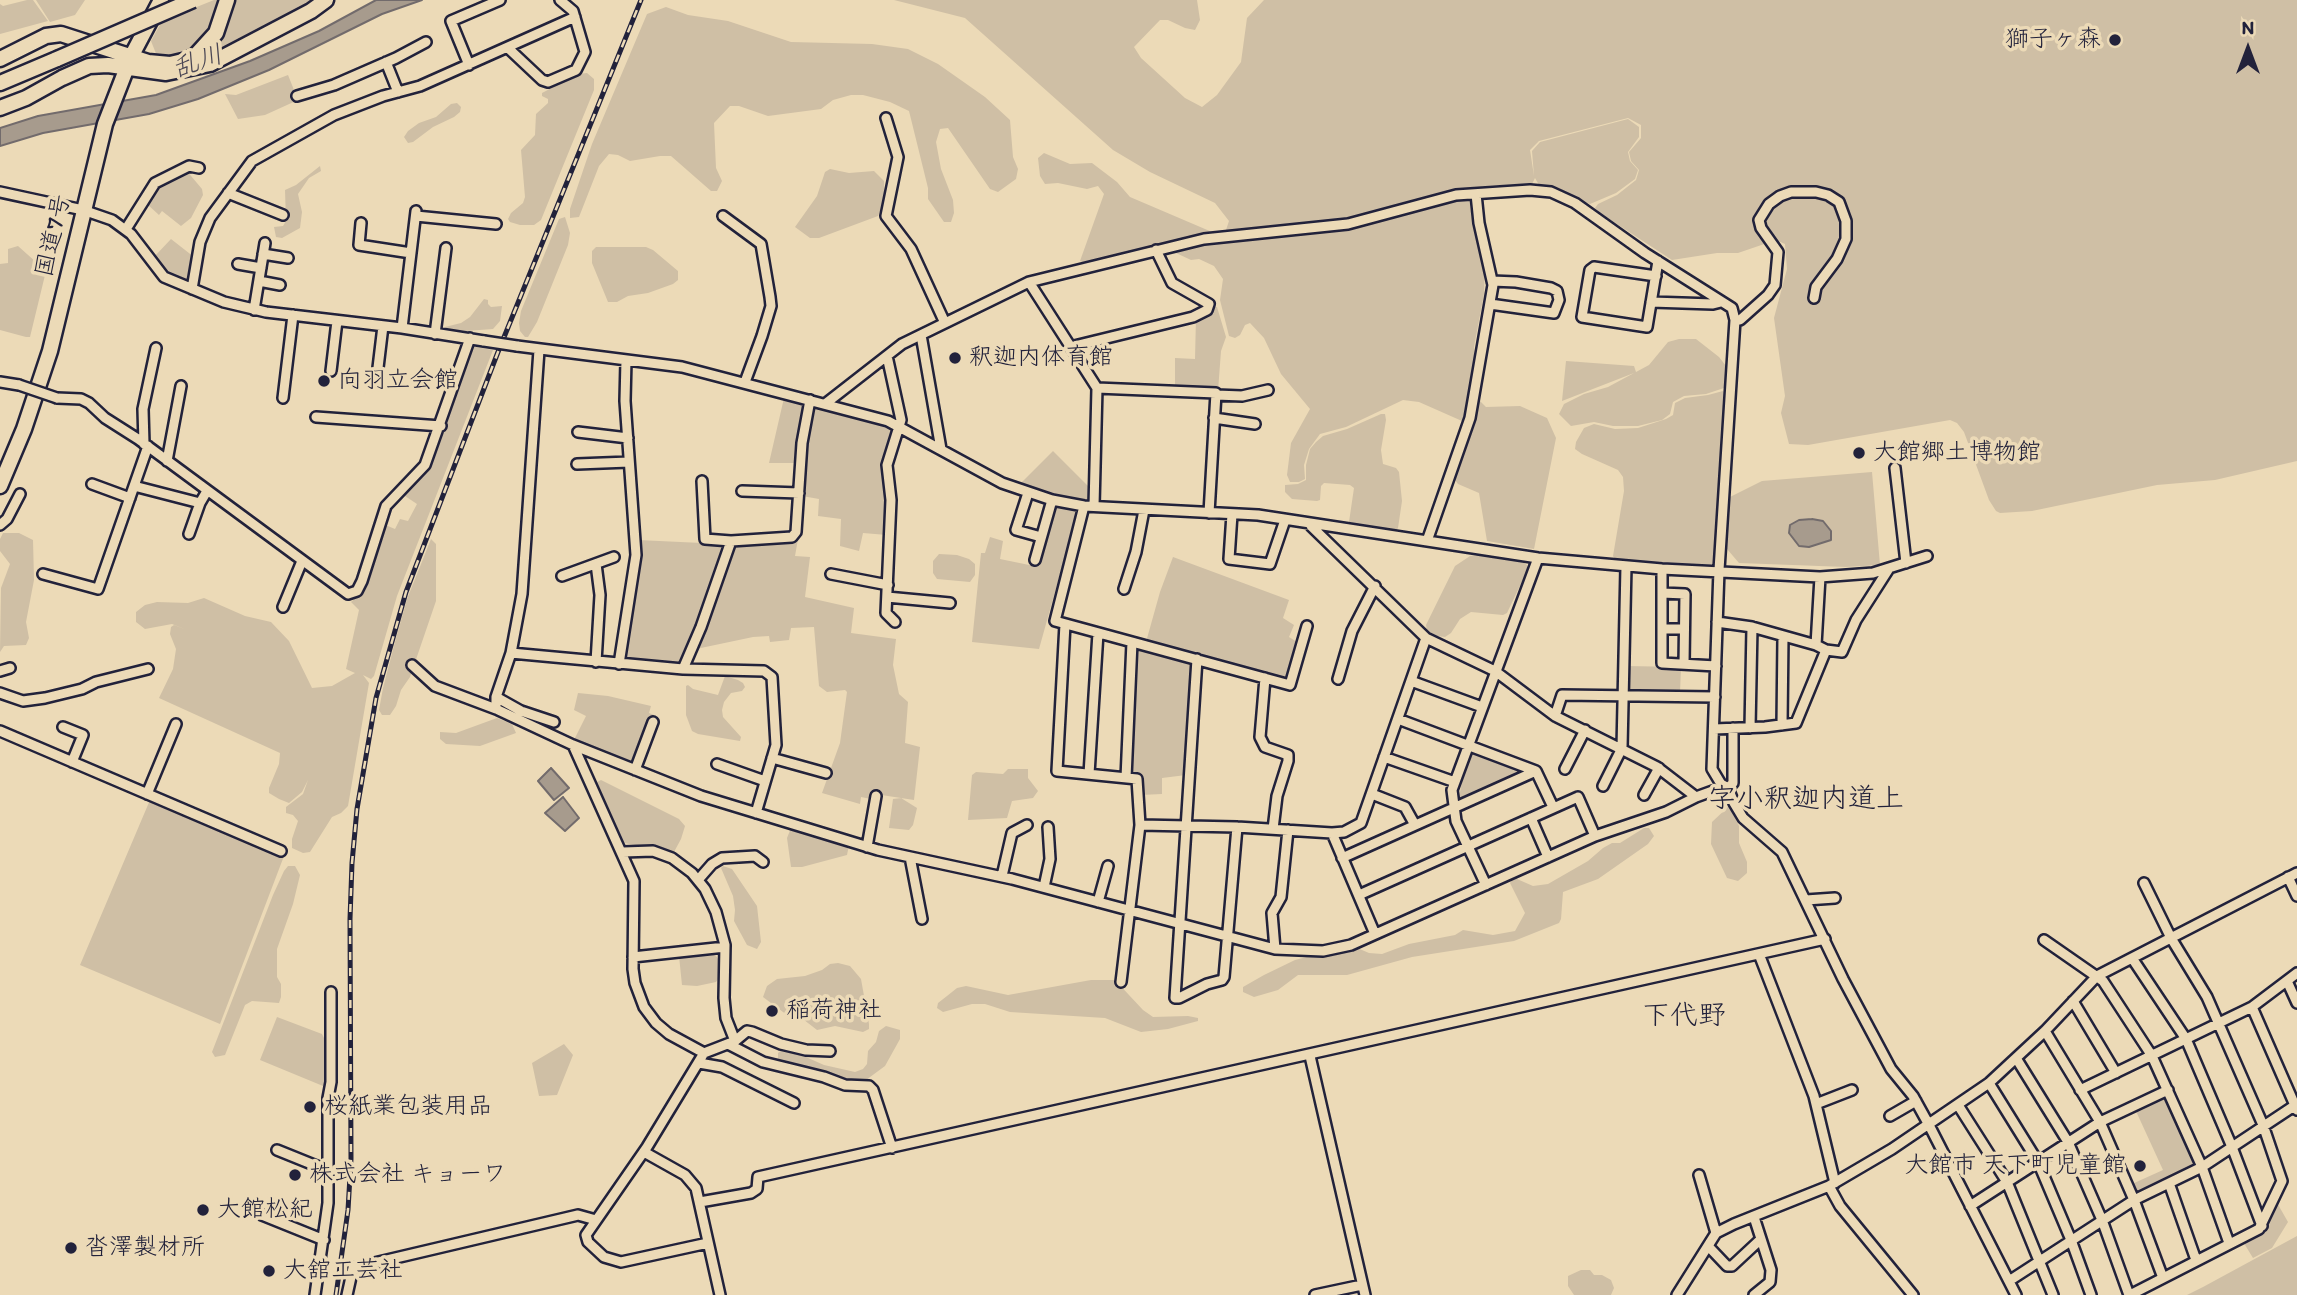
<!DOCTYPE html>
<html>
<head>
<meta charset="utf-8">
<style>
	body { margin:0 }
	#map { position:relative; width:2297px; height:1295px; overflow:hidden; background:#ecdab7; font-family:Itim,sans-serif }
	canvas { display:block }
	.north { position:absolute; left:2213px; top:14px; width:70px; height:70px; -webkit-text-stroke:5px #ecdab7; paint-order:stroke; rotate:0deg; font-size:19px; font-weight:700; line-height:28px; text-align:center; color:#22223b }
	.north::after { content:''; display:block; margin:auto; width:24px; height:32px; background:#22223b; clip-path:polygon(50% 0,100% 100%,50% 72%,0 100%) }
</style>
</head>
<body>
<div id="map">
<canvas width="2297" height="1295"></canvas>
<div class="north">N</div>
</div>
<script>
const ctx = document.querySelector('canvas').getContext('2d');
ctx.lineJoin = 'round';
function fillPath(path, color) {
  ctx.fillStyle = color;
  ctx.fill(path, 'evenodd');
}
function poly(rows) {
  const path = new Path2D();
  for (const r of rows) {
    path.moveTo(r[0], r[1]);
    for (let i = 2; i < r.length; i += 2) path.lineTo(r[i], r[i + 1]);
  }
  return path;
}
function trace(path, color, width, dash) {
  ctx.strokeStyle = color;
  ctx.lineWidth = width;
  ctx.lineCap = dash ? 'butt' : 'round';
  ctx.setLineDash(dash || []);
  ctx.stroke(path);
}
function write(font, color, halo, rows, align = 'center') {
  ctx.font = font + ' Itim,"Klee One",sans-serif';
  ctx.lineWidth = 7;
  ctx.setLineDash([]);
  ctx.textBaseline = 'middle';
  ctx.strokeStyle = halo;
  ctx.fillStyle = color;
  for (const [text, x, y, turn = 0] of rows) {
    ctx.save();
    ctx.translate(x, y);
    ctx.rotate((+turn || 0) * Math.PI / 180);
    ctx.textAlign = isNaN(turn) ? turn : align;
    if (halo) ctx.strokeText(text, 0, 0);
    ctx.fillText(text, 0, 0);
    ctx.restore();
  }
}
const green = poly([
	[27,0,33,0,48,21,0,34,0,4,3,6],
	[36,0,85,0,75,15,50,22],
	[214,0,221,0,214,25,192,49,178,55,157,56,151,41,162,21],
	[234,0,315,0,274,26,205,60,199,58,218,41],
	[894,0,1197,0,1200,20,1195,30,1185,28,1168,20,1160,20,1134,47,1141,58,1185,98,1202,107,1217,95,1241,62,1247,18,1264,0,2297,0,2297,461,2215,480,2157,485,2032,511,2000,513,1996,511,1989,500,1964,432,1957,423,1950,420,1808,445,1789,444,1781,413,1785,396,1774,318,1787,269,1785,244,1776,240,1738,253,1717,253,1672,260,1600,213,1595,208,1598,204,1617,195,1636,180,1639,170,1631,161,1629,152,1641,138,1641,125,1628,118,1539,141,1530,150,1534,176,1532,151,1540,142,1628,119,1639,127,1639,137,1628,152,1630,161,1638,170,1635,179,1616,193,1590,204,1539,185,1535,178,1532,184,1483,186,1469,195,1473,227,1485,264,1484,294,1474,347,1477,398,1486,407,1520,406,1547,418,1556,438,1534,549,1487,541,1479,493,1458,484,1455,480,1470,429,1462,421,1419,402,1403,400,1346,427,1320,434,1309,449,1304,465,1305,479,1299,482,1290,482,1287,475,1291,443,1310,409,1281,374,1264,338,1250,323,1245,325,1240,335,1235,338,1229,336,1220,300,1223,279,1214,266,1199,259,1191,260,1176,253,1167,243,1085,263,1080,261,1104,194,1098,186,1087,189,1058,183,1045,184,1040,176,1038,158,1044,153,1070,164,1092,163,1117,182,1130,197,1212,232,1226,230,1229,221,1215,203,1150,172,1113,150,965,18],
	[666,7,688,15,728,21,791,42,872,44,908,49,938,64,985,97,1010,120,1013,157,1018,169,1016,179,998,192,990,189,948,128,940,129,936,142,941,169,953,200,954,213,951,222,944,222,928,199,928,188,909,111,890,102,863,95,851,95,833,100,821,109,768,116,739,106,730,106,714,123,716,168,722,181,717,191,711,191,671,156,660,156,630,161,618,155,609,154,599,166,579,217,570,218,570,209,592,144,647,14],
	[587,73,594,79,594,90,541,220,534,225,520,225,510,222,508,219,511,213,523,203,525,197,521,150,535,135,536,114,548,103,548,99,542,96,542,93,578,74],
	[288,75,298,100,265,115,238,119,225,94,236,95],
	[457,103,461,107,460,112,454,117,433,127,413,142,408,143,404,137,408,131,419,123,436,117,451,104],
	[320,166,321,171,309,178,298,194,302,212,300,228,282,238,276,237,274,227,283,226,286,221,285,190,296,185],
	[830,169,849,173,874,171,884,181,884,201,878,216,819,238,810,238,795,227,817,196,825,172],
	[186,170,202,189,203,195,191,218,181,226,162,211,159,215,147,204,147,202,154,189],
	[565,217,570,233,568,245,537,322,528,337,525,337,520,331,519,323,521,311,559,219],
	[171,239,194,257,191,279,185,281,170,275,154,257],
	[18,246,46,271,30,337,26,337,0,330,0,264,8,263,8,249],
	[596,247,646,247,653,250,678,271,678,280,673,284,648,293,628,296,617,302,608,302,592,263,592,251],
	[484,299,488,300,488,304,491,307,502,306,500,321,493,329,466,331,451,330,445,327,461,323,470,317],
	[1215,307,1217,307,1226,337,1221,351,1218,391,1175,389,1175,358,1195,359,1196,318],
	[1679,339,1696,339,1719,357,1726,366,1726,382,1724,388,1706,394,1684,396,1673,402,1670,414,1662,420,1638,426,1613,426,1594,422,1571,426,1559,414,1564,404,1584,394,1608,387,1634,373,1562,401,1566,361,1634,366,1636,372,1649,365,1668,342],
	[470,346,493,350,397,596,374,676,371,679,363,675,369,683,348,806,341,813,332,817,310,852,303,853,292,848,292,839,298,821,293,815,286,813,286,807,303,794,308,780,302,792,289,803,279,799,269,793,269,788,279,764,280,753,159,698,173,669,176,649,170,634,171,627,174,625,187,630,172,624,145,629,136,622,136,612,145,605,157,602,188,603,204,598,245,616,271,622,289,641,312,688,332,686,355,673,346,669,359,610,351,602,363,590,383,524,395,529,400,519,408,521,417,504,402,494,424,472,456,386,465,372],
	[1723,391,1726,395,1716,562,1711,565,1675,566,1616,561,1613,556,1624,491,1623,477,1618,470,1582,454,1575,449,1576,442,1584,428,1594,424,1615,429,1638,428,1666,419,1673,415,1675,403,1685,398,1708,395],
	[784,398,806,404,796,463,769,463],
	[811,406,890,427,893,431,887,494,887,535,863,533,859,551,840,546,841,519,818,516,819,499,802,496,806,439],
	[1381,414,1385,414,1386,420,1381,450,1383,464,1396,468,1399,472,1402,501,1398,528,1395,532,1353,526,1349,522,1354,488,1350,485,1324,483,1321,486,1320,500,1317,501,1292,499,1285,492,1285,485,1298,484,1306,480,1306,465,1310,449,1316,442,1323,436,1347,429],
	[1053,451,1090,488,1090,497,1088,501,1039,493,1019,485],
	[1872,472,1880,565,1846,567,1739,563,1727,549,1728,498,1762,481],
	[1052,506,1075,508,1077,513,1039,649,972,642,981,553,985,553,990,537,1003,541,1000,559,1034,566],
	[3,533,19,533,33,540,34,580,26,622,29,638,26,645,4,646,0,652,1,588,10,564,0,551,0,539],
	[431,539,436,544,436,601,410,677,401,690,396,706,390,715,382,715,379,710,383,688,395,642,407,599],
	[798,539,795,556,810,557,805,597,854,608,851,633,896,639,893,665,899,694,908,702,905,743,920,747,914,800,875,794,871,799,861,797,860,804,822,793,840,743,847,692,845,690,827,692,819,686,814,627,791,628,789,640,770,642,769,636,753,637,696,649,709,621,732,548,740,543],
	[638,540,723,544,726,548,684,662,676,666,628,662,623,656,632,620,639,559],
	[939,554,957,555,969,559,975,564,975,575,970,582,937,579,933,573,933,561],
	[1483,555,1521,561,1527,565,1527,571,1507,613,1503,615,1471,612,1460,619,1451,633,1445,637,1437,636,1427,631,1426,625,1455,566,1470,556],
	[1173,557,1289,600,1283,618,1294,625,1289,637,1297,642,1287,677,1283,680,1146,642,1160,592],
	[1141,647,1194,661,1186,775,1162,778,1162,794,1141,795,1140,778,1130,772,1136,651],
	[1626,666,1681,667,1680,693,1626,692],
	[725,676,738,680,743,683,745,687,742,691,731,693,724,702,722,710,723,717,741,737,740,741,698,734,692,731,686,715,686,686,688,685,693,689,718,695],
	[578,693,608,696,651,706,649,713,654,715,634,765,574,740,586,716,574,710],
	[497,718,512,724,516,733,480,746,446,744,440,739,440,732,456,733],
	[1476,752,1522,770,1522,774,1464,801,1459,797,1463,777,1472,754],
	[1008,769,1028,769,1028,778,1038,791,1033,798,1012,801,1007,818,968,820,972,775,976,772,1003,774],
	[601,780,679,819,685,826,681,839,674,852,624,843,597,782],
	[901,798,917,808,913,825,909,830,889,828,893,799],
	[150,800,284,856,220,1024,80,965],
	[1729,806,1739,826,1739,843,1747,862,1747,873,1738,881,1727,878,1711,844,1712,822],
	[791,828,849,845,847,855,802,867,791,867,787,838],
	[1644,828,1649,828,1654,836,1648,844,1598,879,1563,892,1561,919,1559,923,1514,941,1412,957,1347,975,1298,975,1278,990,1254,997,1243,992,1243,987,1264,975,1295,960,1314,955,1342,952,1355,947,1369,953,1382,954,1409,944,1455,935,1463,930,1493,935,1515,931,1525,913,1510,883,1512,880,1517,879,1533,886,1548,884,1588,861,1603,848,1612,843,1620,843],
	[288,866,295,866,300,875,293,904,277,949,277,977,281,984,281,997,279,1003,252,1001,245,1005,225,1055,215,1057,212,1052,273,895,284,871],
	[723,866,732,869,757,906,761,942,757,949,747,945,734,921,735,910,733,896,721,868],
	[708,951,717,957,721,965,721,975,716,982,697,986,682,985,679,956],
	[838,963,850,966,861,979,869,1024,869,1029,863,1032,835,1026,817,1030,799,1016,787,1015,763,997,767,986,777,979,805,976,822,970,830,964],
	[1091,980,1115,980,1143,1010,1153,1017,1188,1016,1198,1018,1198,1021,1168,1029,1141,1032,1105,1018,1010,1012,985,1004,972,1004,943,1012,937,1008,938,1003,947,996,957,988,966,986,1008,995],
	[277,1017,322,1034,324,1038,325,1083,323,1086,260,1060],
	[886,1026,900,1030,900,1039,885,1066,866,1080,855,1083,845,1082,782,1063,778,1058,778,1053,783,1049,790,1050,824,1065,855,1072,863,1069,867,1064,868,1051,876,1042,879,1031],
	[564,1044,573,1055,557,1095,539,1096,532,1063],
	[2166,1095,2197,1165,2137,1193,2132,1184,2163,1170,2135,1109],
	[2276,1201,2288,1222,2272,1248,2253,1258,2242,1240,2260,1229],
	[2297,1236,2297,1295,2187,1295,2203,1287],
	[1581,1270,1590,1270,1594,1275,1602,1275,1611,1280,1614,1288,1611,1295,1574,1295,1568,1286,1568,1276]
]);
const water = poly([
	[376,0,422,0,382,14,269,70,198,99,149,114,43,133,0,146,0,128,38,116,156,95,250,61,319,31,376,0],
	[1812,519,1823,521,1831,531,1831,540,1809,547,1799,546,1789,533,1790,525,1799,520,1812,519],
	[551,768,569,788,554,800,538,781,551,768],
	[563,797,579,818,565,831,545,813,563,797]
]);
const minor = poly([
	[508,48,542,80,548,82,576,70,585,52,573,11,560,0],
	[386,62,398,92],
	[469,65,451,21,500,0],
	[297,96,334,85,396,58,426,42],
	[886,118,898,157,886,216,911,249,945,323],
	[0,192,83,210,112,220,131,234,164,277,224,302,266,312,402,328,484,341],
	[228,193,283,215],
	[416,216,496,224],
	[723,216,761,244,770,297,771,306,762,336,745,382],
	[361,223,359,245,411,253],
	[126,229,155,183,189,166,199,168],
	[263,254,288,258],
	[238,264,261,268],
	[1656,276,1594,267,1590,270,1582,317,1647,327,1658,261],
	[259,281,280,285],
	[1029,282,1097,388,1094,506],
	[192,289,200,242,210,218,252,161,334,115,383,96,420,86,575,17],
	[1651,302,1713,304,1721,302],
	[1490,304,1554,313,1559,300,1557,291,1551,288,1516,282,1492,281],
	[254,310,265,243],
	[1735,320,1740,320,1768,295,1775,285,1778,252,1761,228,1759,220,1769,204,1780,196,1791,192,1816,192,1828,195,1839,202,1846,221,1846,239,1837,259,1816,287,1814,298],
	[402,328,416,211],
	[435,334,446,248],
	[921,335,941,449],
	[517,346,682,367,888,421,1002,483,1052,500,1084,506,1258,515,1538,558,1662,569,1820,577,1873,573,1927,556],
	[1070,347,1193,317,1207,310,1209,304,1172,283,1156,250],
	[887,356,901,420,887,465,891,500,886,613,895,622],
	[331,371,337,321],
	[377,376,383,326],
	[0,382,19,385],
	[1097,388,1216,393,1209,513],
	[1216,395,1242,396,1268,390],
	[57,398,81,399,89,403,105,418,138,439,348,594,357,591,362,581,386,506,425,465,470,338],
	[283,398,293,315],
	[825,404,902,344,1029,282,1204,239,1348,224,1456,195,1530,190,1551,192,1575,203,1645,253,1732,308,1735,320,1719,570,1712,769,1721,784,1728,788,1734,803,1743,818,1782,852,1843,979,1891,1069,1913,1096,1929,1125,2016,1295],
	[316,417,441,426],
	[1214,418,1255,424],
	[578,432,628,438],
	[144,444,143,409,156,348],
	[167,461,181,386],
	[577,464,629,462],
	[1895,468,1906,563],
	[702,481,705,539,731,541],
	[92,484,130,498],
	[134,486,200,503],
	[742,491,799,493],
	[1028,493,1016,530,1041,537],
	[1084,506,1055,621,1290,685,1307,626],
	[1232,514,1229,559,1270,564,1285,520],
	[0,525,7,519,20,494],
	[1311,526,1426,638,1495,671,1555,716,1657,767,1696,797],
	[189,534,200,503,207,491],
	[1427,541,1470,418,1493,285,1479,223,1476,194],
	[1035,560,1052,500],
	[596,564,600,595,596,662],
	[1662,569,1662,663,1716,666],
	[43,574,98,589,148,446],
	[831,574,888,585],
	[562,576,614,557],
	[1124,589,1136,552,1144,510],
	[1662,593,1685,594,1684,664],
	[887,597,950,603],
	[283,607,302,561],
	[1065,624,1057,771,1137,779,1140,825,1121,982],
	[1662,629,1684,629],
	[1816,645,1820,577],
	[1826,650,1842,652,1856,620,1888,570],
	[511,653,683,669,764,671,772,677,776,745,756,813],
	[1197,659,1175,998,1179,998,1207,984,1222,980,1224,977,1237,827],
	[619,664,636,555,625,401,626,360],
	[412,665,435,686,496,709,573,745,701,796,878,850,1012,879,1275,949,1323,951,1351,945,1595,836,1578,797,1359,895],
	[683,669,701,627,731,541,792,537,796,532,802,443,810,400],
	[0,671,10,668],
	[1265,678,1260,737,1265,747,1288,755,1288,761,1277,796,1273,829],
	[1338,679,1352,631,1375,586],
	[1411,681,1482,707],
	[0,693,23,701,45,698,82,689,96,682,148,669],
	[496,697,521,711,554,722],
	[496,709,496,697,511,653,522,594,539,350],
	[1555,716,1562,695,1715,697],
	[1782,725,1783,636],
	[63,727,83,735,72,762],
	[1750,728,1752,627],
	[1714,729,1765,727,1796,723,1826,650,1816,645,1752,627,1717,622],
	[0,731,281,851],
	[573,745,634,881,633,969,635,983,644,1007,656,1023,669,1034,704,1053],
	[1384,757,1455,782],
	[772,758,826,773],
	[717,764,765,781],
	[1565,769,1585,730],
	[635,770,653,722],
	[1536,771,1553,807],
	[1089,774,1098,633],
	[1126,778,1132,642],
	[1603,786,1622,748,1626,566],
	[1728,788,1733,783,1733,728],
	[147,794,176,724],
	[1372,794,1405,807,1415,825],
	[1644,795,1659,768],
	[1531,818,1548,857],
	[1140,825,1237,827,1332,833,1344,832,1361,823,1426,638],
	[1332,833,1375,934],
	[1595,836,1666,812,1696,797,1718,789,1728,788],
	[867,847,876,796],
	[623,852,653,851,672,858,692,873,705,889,716,912,725,945,724,998,726,1018,735,1041,704,1053,647,1147,586,1235,588,1242,604,1257,621,1262,708,1243],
	[910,857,922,919],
	[1342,858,1536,771,1398,719],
	[1002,876,1012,833,1027,825],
	[2288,877,2297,896],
	[698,880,712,864,722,858,755,856,763,862],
	[1486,885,1456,821,1452,790,1538,558],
	[1044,887,1050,859,1048,827],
	[1806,900,1835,898],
	[1098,902,1108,866],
	[2044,940,2103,981,2152,1056,2202,1167,2229,1243],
	[1275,949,1272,913,1281,897,1288,830],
	[1759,954,1814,1096,1835,1183],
	[633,957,725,947],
	[2132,958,2186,1039,2232,1147,2262,1226],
	[2287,981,2297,1003],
	[2073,1001,2116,1073],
	[2252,1007,2297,1110],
	[2045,1031,2100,1122,2134,1200,2163,1278],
	[735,1041,747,1031,752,1032,781,1044,806,1050,830,1051],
	[728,1044,763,1062,824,1077,845,1085,869,1086,873,1090,892,1148],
	[1310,1056,1365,1295],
	[2016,1058,2068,1142,2102,1220,2129,1295],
	[699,1063,722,1067,794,1103],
	[1989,1083,2038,1162,2071,1240,2091,1295],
	[2080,1090,2252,1007,2297,973],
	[1816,1104,1852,1090],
	[1958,1105,2007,1182,2053,1295],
	[1890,1116,1916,1101],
	[277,1150,329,1171],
	[644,1152,685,1175,696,1188,720,1295],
	[1699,1175,1716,1233],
	[2169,1183,2196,1260],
	[1829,1186,1840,1206,1913,1295],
	[700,1202,751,1193,757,1189,758,1177,1825,939],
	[1970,1206,2100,1122,2168,1090],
	[252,1211,324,1240],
	[1754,1217,1771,1270,1770,1282,1754,1295],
	[1708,1246,1727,1266,1732,1266,1761,1239],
	[2009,1281,2134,1200,2202,1167,2297,1104],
	[315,1295,328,1203,328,1098,331,1082,331,992],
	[347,1295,353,1268,578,1215,596,1220],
	[1315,1295,1362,1285],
	[1677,1295,1716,1233,1734,1224,1829,1186,1892,1149,1989,1083,2045,1031,2097,976,2297,873],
	[2130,1295,2259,1229,2282,1181,2263,1125,2207,997,2171,938,2144,883]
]);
const highway = poly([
	[0,59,46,36,61,34,148,62,170,64,187,60,196,55,216,33,227,0],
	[0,83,57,59],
	[0,108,26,98,62,78,89,66,108,65,166,73,210,64,311,11,326,0],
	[0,486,24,429,50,351,105,124,131,57,161,0]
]);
const rail = poly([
	[336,1295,348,1210,351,1159,350,919,352,863,357,809,376,698,406,592,498,352,641,0]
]);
const minorBridge = poly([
	[484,341,517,346],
	[19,385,57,398]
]);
const highwayBridge = poly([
	[57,59,193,0]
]);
const markers = [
	[2115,40,7,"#22223b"],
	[955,358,7,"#22223b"],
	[324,381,7,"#22223b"],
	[1859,453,7,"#22223b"],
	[772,1011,7,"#22223b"],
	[310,1107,7,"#22223b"],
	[2140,1166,7,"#22223b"],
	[295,1175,7,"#22223b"],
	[203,1210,7,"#22223b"],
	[71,1248,7,"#22223b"],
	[269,1271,7,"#22223b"]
];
const poiNames = [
	["獅子ヶ森",2101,40,"right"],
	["釈迦内体育館",969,358],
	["向羽立会館",338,381],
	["大館郷土博物館",1873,453],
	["稲荷神社",786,1011],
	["桜紙業包装用品",324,1107],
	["大館市 天下町児童館",2126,1166,"right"],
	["株式会社 キョーワ",309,1175],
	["大館松紀",217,1210],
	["沓澤製材所",85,1248],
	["大舘工芸社",283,1271]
];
const streetNames = [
	["国道7号",54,236,-77]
];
const waterNames = [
	["乱川",198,63,-19]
];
const quarterNames = [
	["字小釈迦内道上",1806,800],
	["下代野",1684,1017]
];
fillPath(green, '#cfbfa5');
fillPath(water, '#a79b8d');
trace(water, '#726b6c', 2);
trace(minor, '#22223b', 14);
trace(highway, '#22223b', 19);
trace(minor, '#ecdab7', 9);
trace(highway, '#ecdab7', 14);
trace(rail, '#22223b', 5);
trace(rail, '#ecdab7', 2.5, [8]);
trace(minorBridge, '#22223b', 14, []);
trace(highwayBridge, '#22223b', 19, []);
trace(minorBridge, '#ecdab7', 9);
trace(highwayBridge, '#ecdab7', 14);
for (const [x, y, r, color] of markers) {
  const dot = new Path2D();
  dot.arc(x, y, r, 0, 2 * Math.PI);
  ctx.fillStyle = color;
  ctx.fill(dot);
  trace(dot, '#ecdab7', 2.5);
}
write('24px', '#22223b', '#ecdab7', poiNames, 'left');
write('24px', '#22223b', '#ecdab7', streetNames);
write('italic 26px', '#4a4654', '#ecdab7', waterNames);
write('28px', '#22223b', '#ecdab7', quarterNames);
</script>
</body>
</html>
